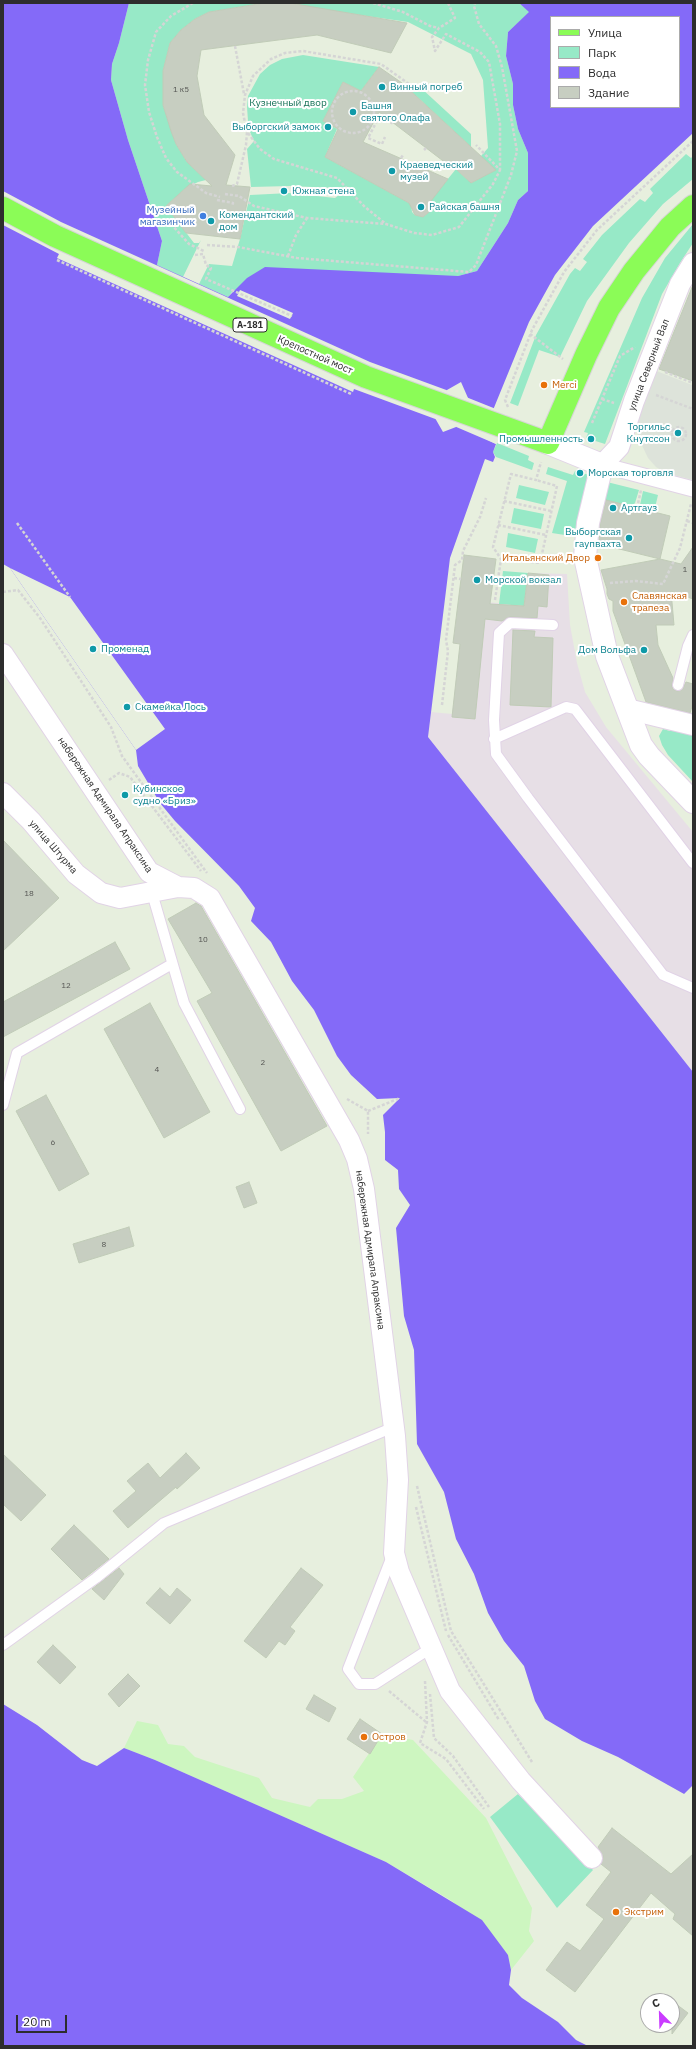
<!DOCTYPE html>
<html>
<head>
<meta charset="utf-8">
<style>
	body { margin:0 }
	#map { position:relative; width:696px; height:2049px; overflow:hidden; background:#e7efde; font-family:"IBM Plex Sans",sans-serif }
	canvas { display:block }
	.frame { position:absolute; inset:0; border:4px solid #2d2d2d; pointer-events:none }
	.legend { position:absolute; left:550px; top:16px; width:130px; height:92px; box-sizing:border-box; background:#fff; border:1px solid #ababab; margin:0; padding:5px 7px; list-style:none; font-size:12px; color:#2d2d2d }
	.legend li { display:flex; align-items:center; gap:8px; height:20px }
	.legend b { width:20px; border:1px solid #ababab }
	.north { position:absolute; left:640px; top:1993px; width:40px; height:40px; box-sizing:border-box; background:#fff; border:1px solid #ababab; border-radius:50%; rotate:337deg; font-size:11px; font-weight:700; line-height:16px; text-align:center; color:#2d2d2d }
	.north::after { content:''; display:block; margin:auto; width:14px; height:18px; background:#ca3cff; clip-path:polygon(50% 0,100% 100%,50% 72%,0 100%) }
	.scale { position:absolute; left:16px; top:2015px; width:51px; height:18px; box-sizing:border-box; border:2px solid #2d2d2d; border-top:0; padding-left:5px; font-size:12px; line-height:14px; white-space:nowrap; color:#2d2d2d; -webkit-text-stroke:3px #fff; paint-order:stroke }
</style>
</head>
<body>
<div id="map">
<canvas width="696" height="2049"></canvas>
<div class="frame"></div>
<ul class="legend">
<li><b style="height:5px;background:#8bfc57"></b>Улица</li>
<li><b style="height:11px;background:#97e9c7"></b>Парк</li>
<li><b style="height:11px;background:#846af8"></b>Вода</li>
<li><b style="height:11px;background:#c7cec1"></b>Здание</li>
</ul>
<div class="north">С</div>
<div class="scale">20 m</div>
</div>
<script>
const ctx = document.querySelector('canvas').getContext('2d');
ctx.lineJoin = 'round';
function fillPath(path, color) {
  ctx.fillStyle = color;
  ctx.fill(path, 'evenodd');
}
function poly(rows) {
  const path = new Path2D();
  for (const r of rows) {
    if (r.length === 3) {
      path.moveTo(r[0] + r[2], r[1]);
      path.arc(r[0], r[1], r[2], 0, 2 * Math.PI);
      continue;
    }
    path.moveTo(r[0], r[1]);
    for (let i = 2; i < r.length; i += 2) path.lineTo(r[i], r[i + 1]);
  }
  return path;
}
function trace(path, color, width, dash) {
  ctx.strokeStyle = color;
  ctx.lineWidth = width;
  ctx.lineCap = dash ? 'butt' : 'round';
  ctx.setLineDash(dash || []);
  ctx.stroke(path);
}
function write(font, color, halo, rows, align = 'center') {
  ctx.font = font + ' "IBM Plex Sans",sans-serif';
  ctx.lineWidth = 4;
  ctx.setLineDash([]);
  ctx.textBaseline = 'middle';
  ctx.strokeStyle = halo;
  ctx.fillStyle = color;
  for (const [text, x, y, turn = 0] of rows) {
    ctx.save();
    ctx.translate(x, y);
    ctx.rotate((+turn || 0) * Math.PI / 180);
    ctx.textAlign = isNaN(turn) ? turn : align;
    if (halo) ctx.strokeText(text, 0, 0);
    ctx.fillText(text, 0, 0);
    ctx.restore();
  }
}
const industrial = poly([
	[528,573,567,574,570,625,577,663,585,692,606,727,693,832,693,1072,428,737,431,712,452,714,460,644,453,643,459,599,524,606]
]);
const green = poly([
	[129,3,264,3,209,12,195,19,181,30,170,43,163,71,163,105,176,144,187,162,206,180,198,182,186,188,166,206,194,243,199,243,201,240,183,277,157,265,162,241,128,140,111,80,112,64,119,43],
	[290,3,519,3,530,12,508,32,506,56,513,84,513,105,518,129,528,153,528,191,518,200,508,223,477,271,458,276,232,292,228,297,199,284,209,264,232,266,240,239,250,195,290,193,335,198,339,195,339,191,335,188,290,186,251,187,247,149,254,141,247,125,248,121,247,107,248,96,260,74,270,65,282,59,303,55,379,67,361,91,343,82,323,121,337,129,325,157,411,204,412,212,415,215,423,217,429,212,429,202,456,169,471,183,495,170,481,156,488,148,483,80,471,54,408,22,311,8],
	[421,88,471,134,471,147,412,92],
	[686,154,691,158,693,156,693,179,663,204,629,243,587,301,560,357,539,350,518,406,510,403,536,335,570,274,575,268,580,271,587,262,583,259,602,235,640,199,645,202,653,193,650,189],
	[693,224,693,243,680,263,662,294,605,444,586,438,588,433,584,432,642,298,665,258],
	[497,443,529,456,528,460,534,463,532,470,496,457,493,452],
	[548,467,573,475,575,471,593,476,579,534,571,536,552,533,567,481,546,474],
	[607,482,639,490,635,503,631,507,603,500],
	[519,485,549,492,545,505,516,498],
	[643,491,658,495,654,512,642,509,640,505],
	[514,508,544,514,541,529,511,523],
	[508,533,538,539,535,553,506,547],
	[503,571,528,573,524,606,499,604],
	[671,726,693,732,693,782,668,755,662,745,659,736,663,729,670,731],
	[518,1794,593,1870,557,1908,490,1817]
]);
const sand = poly([
	[137,1721,158,1725,168,1744,184,1746,195,1757,259,1778,272,1798,310,1807,318,1799,342,1799,364,1791,353,1777,382,1734,413,1740,486,1818,532,1908,529,1931,534,1941,511,1970,508,1955,452,1901,386,1862,155,1760,124,1748]
]);
const plaza = poly([
	[654,370,692,385,693,480,666,473,656,467,648,458,638,437,637,422]
]);
const water = poly([
	[3,3,129,3,119,43,112,64,111,80,128,140,162,241,157,265,228,297,247,278,265,267,458,276,477,271,508,223,518,200,528,191,528,153,518,129,513,105,513,84,506,56,508,32,529,12,519,3,693,3,693,133,593,226,555,275,529,322,482,437,496,444,493,452,495,457,493,462,485,459,450,558,428,737,693,1072,693,1799,618,1757,582,1741,545,1719,535,1701,524,1666,504,1641,488,1613,474,1574,456,1539,444,1492,417,1444,414,1350,404,1316,396,1228,410,1205,399,1189,398,1170,385,1160,385,1132,383,1115,400,1098,377,1099,351,1075,337,1056,314,1010,292,981,271,942,251,921,255,908,239,886,175,821,160,803,138,766,136,750,10,568,3,564],
	[551,17,679,17,679,107,551,107],
	[461,382,468,398,456,427,443,432,435,418,447,390],
	[3,1704,37,1725,82,1760,97,1766,124,1748,155,1760,386,1862,482,1920,508,1955,511,1970,509,1985,522,1998,558,2022,576,2040,588,2046,3,2046]
]);
const pier = poly([
	[3,191,61,222,370,362,449,391,438,420,354,389,353,392,57,258,59,254,3,225],
	[240,290,293,313,290,319,237,296],
	[466,397,496,409,485,436,497,442,496,444,454,426],
	[10,568,70,597,165,729,136,750],
	[693,1785,693,1801,682,1796]
]);
const building = poly([
	[264,3,290,3,407,23,391,53,317,35,201,50,197,76,204,115,235,155,226,185,250,187,240,239,186,233,166,206,190,184,212,186,187,162,176,144,171,131,163,105,163,71,170,43,181,30,195,19,209,12,264,3],
	[379,67,402,83,496,170,471,183,456,169,455,170,379,112,363,142,448,179,431,201,429,212,423,217,415,215,409,203,325,157,338,129,323,121,343,82,361,91,379,67],
	[693,285,693,381,659,369,693,285],
	[606,500,670,516,660,559,599,544,600,525,606,500],
	[693,547,693,599,671,591,674,625,656,625,658,645,673,678,672,686,673,689,677,691,682,690,686,682,693,684,693,703,690,713,646,702,613,611,613,601,609,599,607,594,607,589,601,570,660,559,681,564,693,547],
	[464,555,496,559,490,604,524,606,528,573,549,575,547,607,538,606,537,618,510,617,502,621,485,619,475,719,452,717,460,644,453,643,464,555],
	[513,630,535,631,534,637,553,638,551,707,510,705,513,630],
	[3,840,59,898,3,951,3,840],
	[196,903,201,906,327,1126,281,1151,197,1001,212,993,168,919,196,903],
	[115,942,130,969,3,1037,3,1002,115,942],
	[150,1003,210,1112,164,1138,104,1029,150,1003],
	[46,1095,89,1174,59,1191,16,1111,46,1095],
	[249,1182,257,1203,244,1208,236,1187,249,1182],
	[129,1227,134,1246,79,1263,73,1244,129,1227],
	[186,1453,200,1468,177,1489,176,1487,128,1528,113,1511,136,1491,127,1481,148,1463,160,1478,186,1453],
	[3,1454,46,1495,21,1521,3,1504,3,1454],
	[74,1525,109,1559,82,1580,51,1549,74,1525],
	[119,1568,124,1574,104,1600,92,1589,119,1568],
	[301,1568,323,1585,290,1627,295,1631,285,1645,279,1641,266,1658,244,1641,301,1568],
	[160,1588,170,1597,177,1588,191,1600,170,1624,146,1603,160,1588],
	[53,1645,76,1667,60,1684,37,1662,53,1645],
	[128,1674,140,1686,119,1707,108,1694,128,1674],
	[314,1695,336,1708,329,1722,306,1709,314,1695],
	[360,1719,382,1734,370,1754,347,1739,360,1719],
	[612,1828,671,1874,693,1854,693,1936,673,1919,675,1914,651,1893,575,1992,546,1970,567,1942,580,1951,604,1919,586,1905,611,1872,601,1864,603,1856,598,1847,612,1828],
	[672,2001,688,2013,672,2034,672,2001]
]);
const path = poly([
	[193,3,171,16,156,32,148,60,145,85,149,112,157,137,166,158,177,172,206,193,220,197],
	[373,3,403,12,430,26,439,28],
	[448,3,455,18,439,28,432,37,435,51,446,34,480,52,489,62,500,124,500,170],
	[235,46,244,94],
	[353,112,21],
	[375,118,378,119,368,138,382,144,385,137],
	[391,124,392,122],
	[248,133,260,149,274,159,337,178,365,207,386,224],
	[424,150,426,148],
	[401,158,403,155],
	[232,186,237,184,246,145,247,132,243,113,245,95,253,76,271,59,285,53,303,51,381,64,409,84],
	[225,194,239,196,254,206,307,218,386,224,414,233,432,235,459,227,493,184,500,170,476,145],
	[217,200,233,203,232,206],
	[171,224,189,244,204,251],
	[207,245,238,247,297,258,469,272,476,265,492,224,511,175,517,151,502,67,496,46,479,24,474,6,475,3],
	[195,255,203,254,206,265,211,268,206,279,292,316],
	[288,256,296,235,307,218],
	[57,260,351,394],
	[530,334,563,359],
	[665,372,693,383],
	[656,395,693,409],
	[602,399,614,403],
	[508,407,505,400,532,330,564,272,597,230,693,141],
	[592,423,620,356,635,347],
	[646,424,673,431],
	[679,434,7],
	[504,501,551,511],
	[637,508,641,490],
	[687,521,693,523],
	[17,523,70,597],
	[498,525,546,535],
	[501,559,540,563,557,486,536,480],
	[454,578,461,579],
	[493,582,498,582],
	[610,583,636,581,663,584,680,548,691,504],
	[3,592,18,590,40,618,111,727,122,756,207,873],
	[495,600,501,559,493,547,511,474,536,480,541,462],
	[442,705,448,651,446,640,455,565,462,560,463,551,480,517,486,498],
	[109,780,119,773,130,777,201,871],
	[347,1099,368,1111,368,1134],
	[368,1111,400,1098],
	[417,1486,451,1631,532,1762],
	[416,1507,446,1631],
	[448,1635,499,1720],
	[425,1681,427,1722,420,1743,446,1759,484,1809],
	[389,1691,426,1722],
	[430,1694,434,1738,453,1756,489,1807]
]);
const service = poly([
	[553,625,510,623,499,633,494,720,496,754,528,798,663,975,693,988],
	[678,685,688,646,693,635],
	[494,739,566,707,575,709,693,863],
	[152,893,184,1003,240,1109],
	[3,1105,17,1053,172,964],
	[392,1556,348,1669,359,1684,375,1684,431,1648],
	[3,1645,96,1578,164,1523,394,1427]
]);
const pedestrian = poly([
	[602,465,693,489]
]);
const minor = poly([
	[602,465,619,447,634,401,680,284,693,263],
	[3,654,149,872,178,887,194,888,210,898,349,1140,357,1159,364,1189,395,1436,398,1480,394,1553,399,1572,450,1691,521,1781,592,1858],
	[627,709,693,725],
	[3,793,31,821,76,874,101,893,120,898,178,887]
]);
const tertiary = poly([
	[548,443,602,465,588,523,585,557,607,656,641,745,649,756,693,802]
]);
const primary = poly([
	[3,208,55,236,366,377,548,443,586,355,609,308,634,271,670,227,693,206]
]);
const markers = [
	[382,87,4,"#0f9aa8"],
	[353,112,4,"#0f9aa8"],
	[328,127,4,"#0f9aa8"],
	[392,171,4,"#0f9aa8"],
	[284,191,4,"#0f9aa8"],
	[421,207,4,"#0f9aa8"],
	[203,216,4,"#3f7fe0"],
	[211,221,4,"#0f9aa8"],
	[544,385,4,"#e8710a"],
	[678,433,4,"#0f9aa8"],
	[591,439,4,"#0f9aa8"],
	[580,473,4,"#0f9aa8"],
	[613,508,4,"#0f9aa8"],
	[629,538,4,"#0f9aa8"],
	[598,558,4,"#e8710a"],
	[477,580,4,"#0f9aa8"],
	[624,602,4,"#e8710a"],
	[93,649,4,"#0f9aa8"],
	[644,650,4,"#0f9aa8"],
	[127,707,4,"#0f9aa8"],
	[125,795,4,"#0f9aa8"],
	[364,1737,4,"#e8710a"],
	[616,1912,4,"#e8710a"]
];
const numberNames = [
	["1 к5",181,90],
	["1",685,570],
	["18",29,894],
	["10",203,940],
	["12",66,986],
	["2",263,1063],
	["4",157,1070],
	["6",53,1143],
	["8",104,1245]
];
const shields = [
	[250,325,34]
];
const shieldNames = [
	["А-181",250,325]
];
const cultureNames = [
	["Винный погреб",390,87],
	["Башня",361,106],
	["святого Олафа",361,118],
	["Выборгский замок",320,127,"right"],
	["Краеведческий",400,165],
	["музей",400,177],
	["Южная стена",292,191],
	["Райская башня",429,207],
	["Комендантский",219,215],
	["дом",219,227],
	["Торгильс",670,427,"right"],
	["Кнутссон",670,439,"right"],
	["Промышленность",583,439,"right"],
	["Морская торговля",588,473],
	["Артгауз",621,508],
	["Выборгская",621,532,"right"],
	["гаупвахта",621,544,"right"],
	["Морской вокзал",485,580],
	["Променад",101,649],
	["Дом Вольфа",636,650,"right"],
	["Скамейка Лось",135,707],
	["Кубинское",133,789],
	["судно «Бриз»",133,801]
];
const parkNames = [
	["Кузнечный двор",288,103]
];
const shopNames = [
	["Музейный",195,210],
	["магазинчик",195,222]
];
const streetNames = [
	["Крепостной мост",315,355,24],
	["улица Северный Вал",649,365,-69],
	["набережная Адмирала Апраксина",105,805,56],
	["улица Штурма",53,847,49],
	["набережная Адмирала Апраксина",370,1250,82]
];
const foodNames = [
	["Merci",552,385],
	["Итальянский Двор",590,558,"right"],
	["Славянская",632,596],
	["трапеза",632,608],
	["Остров",372,1737],
	["Экстрим",624,1912]
];
fillPath(industrial, '#e7dfe6');
fillPath(green, '#97e9c7');
fillPath(sand, '#cdf6c0');
fillPath(plaza, '#dde3da');
fillPath(water, '#846af8');
fillPath(pier, '#e7efde');
fillPath(building, '#c7cec1');
trace(building, '#c0cbb7', 1);
trace(service, '#e1d3e6', 12);
trace(pedestrian, '#e1d3e6', 17);
trace(minor, '#e1d3e6', 22);
trace(tertiary, '#e1d3e6', 24);
trace(primary, '#d5d5d5', 24);
trace(path, '#d5d5d5', 2.5, [3, 2]);
trace(service, '#fff', 10);
trace(pedestrian, '#fff', 15);
trace(minor, '#fff', 20);
trace(tertiary, '#fff', 22);
trace(primary, '#8bfc57', 22);
for (const [x, y, r, color] of markers) {
  const dot = new Path2D();
  dot.arc(x, y, r, 0, 2 * Math.PI);
  ctx.fillStyle = color;
  ctx.fill(dot);
  trace(dot, '#fff', 1.5);
}
write('8px', '#545552', null, numberNames);
for (const [x, y, w] of shields) {
  const box = new Path2D();
  box.roundRect(x - w / 2, y - 7, w, 14, 3);
  ctx.fillStyle = '#fff';
  ctx.fill(box);
  trace(box, '#2d2d2d', 1);
}
write('bold 9px', '#2d2d2d', null, shieldNames);
write('10px', '#0d838f', '#fff', cultureNames, 'left');
write('10px', '#157257', '#fff', parkNames);
write('10px', '#366cbe', '#fff', shopNames, 'right');
write('10px', '#2d2d2d', '#fff', streetNames);
write('10px', '#c56008', '#fff', foodNames, 'left');
</script>
</body>
</html>
